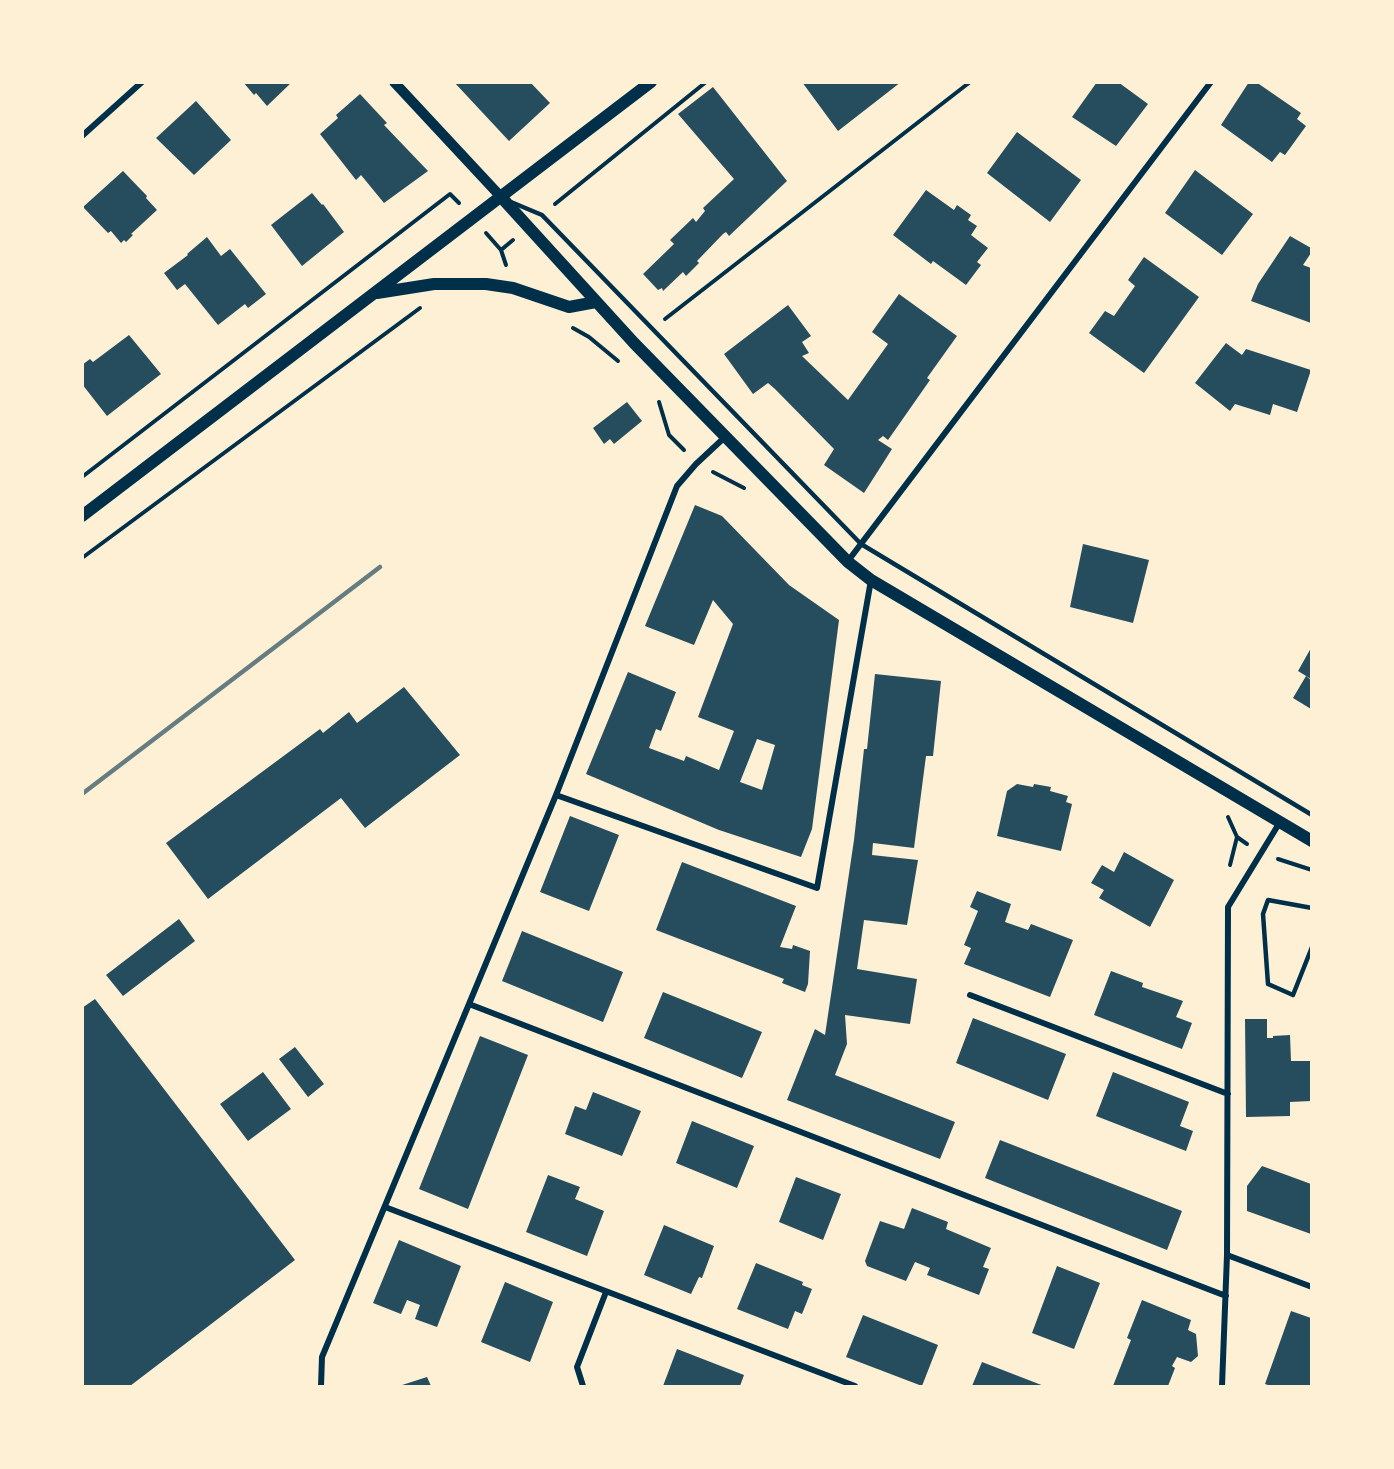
<!DOCTYPE html>
<html>
<head>
<meta charset="utf-8">
<style>
	body { margin:0 }
	#map { position:relative; width:1394px; height:1469px; overflow:hidden; background:#fdf0d5; font-family:"Alegreya Sans",sans-serif }
	canvas { display:block }
	.frame { position:absolute; inset:0; border:84px solid #fdf0d5; pointer-events:none }
</style>
</head>
<body>
<div id="map">
<canvas width="1394" height="1469"></canvas>
<div class="frame"></div>
</div>
<script>
const ctx = document.querySelector('canvas').getContext('2d');
ctx.lineJoin = 'round';
function fillPath(path, color) {
  ctx.fillStyle = color;
  ctx.fill(path, 'evenodd');
}
function poly(rows) {
  const path = new Path2D();
  for (const r of rows) {
    path.moveTo(r[0], r[1]);
    for (let i = 2; i < r.length; i += 2) path.lineTo(r[i], r[i + 1]);
  }
  return path;
}
function trace(path, color, width, dash) {
  ctx.strokeStyle = color;
  ctx.lineWidth = width;
  ctx.lineCap = dash ? 'butt' : 'round';
  ctx.setLineDash(dash || []);
  ctx.stroke(path);
}
const building = poly([
	[243,82,292,82,267,106,256,93,254,95],
	[454,82,530,82,550,103,509,141],
	[802,82,901,82,838,131],
	[1097,82,1118,82,1148,104,1116,146,1072,117],
	[1249,82,1256,82,1301,113,1297,119,1306,126,1285,155,1280,152,1272,162,1221,125],
	[713,87,787,181,729,236,726,232,723,234,697,261,699,263,686,276,683,272,663,291,662,288,658,290,643,274,674,244,670,240,693,218,696,222,705,211,703,208,734,179,678,114],
	[360,94,387,123,384,125,428,171,384,203,361,175,356,180,320,134,338,118,336,115],
	[196,101,231,140,194,175,156,138],
	[1017,132,1081,180,1050,222,987,173],
	[1195,170,1253,214,1222,255,1165,213],
	[123,171,147,196,146,198,157,210,131,234,133,235,126,242,124,240,121,243,111,231,108,233,83,207],
	[926,190,954,210,957,205,971,215,968,220,977,226,971,235,988,248,977,262,981,265,966,285,933,261,931,264,893,235],
	[312,193,322,205,323,204,344,232,302,266,271,225],
	[1290,236,1311,248,1311,253,1303,265,1311,268,1311,323,1251,301,1258,284],
	[207,237,221,256,230,249,266,294,248,308,245,304,218,325,185,284,177,290,164,273,188,255,187,254],
	[1144,257,1199,297,1144,373,1089,333,1105,311,1114,316,1135,286,1128,280],
	[899,294,957,336,927,378,930,380,888,440,883,436,878,440,892,449,864,493,824,465,834,449,775,389,768,383,753,394,724,354,788,305,811,336,802,342,809,353,802,356,848,400,888,344,872,332],
	[129,335,161,374,107,416,82,384,82,365,90,359,93,362],
	[1226,343,1242,355,1246,349,1311,370,1297,412,1273,404,1270,415,1235,404,1230,411,1195,383],
	[627,402,642,421,614,444,610,439,604,444,593,428],
	[695,505,722,516,789,585,839,620,812,829,801,857,719,830,586,774,628,672,676,692,661,731,656,729,649,748,684,761,686,756,719,770,734,731,698,717,733,624,713,600,694,645,645,626],
	[757,739,775,745,762,790,740,782],
	[1083,544,1149,560,1133,623,1070,607],
	[1311,648,1311,679,1298,671],
	[875,674,941,681,933,756,926,756,914,848,873,843,872,855,918,860,907,925,864,920,857,969,917,979,910,1024,845,1015,847,1044,835,1075,955,1122,940,1159,787,1100,815,1029,825,1035,854,840,864,749,867,749],
	[1306,676,1311,680,1311,709,1293,698],
	[404,687,460,755,365,828,341,798,208,899,166,843,320,729,323,733,349,712,357,723],
	[1017,784,1033,787,1034,784,1051,787,1050,791,1068,796,1066,802,1072,804,1061,851,997,836,1007,791],
	[570,816,619,835,589,911,540,892],
	[1124,852,1174,880,1150,927,1099,898,1104,890,1091,883,1102,865,1114,872],
	[682,862,796,906,780,947,792,949,793,945,810,951,808,984,805,992,782,983,784,979,656,930],
	[977,891,1011,904,1005,922,1028,930,1031,924,1073,940,1050,997,964,964,971,948,964,945,978,911,970,907],
	[179,919,195,941,123,996,106,975],
	[522,931,623,972,603,1022,502,981],
	[1111,971,1143,983,1142,987,1183,1001,1176,1017,1192,1023,1182,1049,1094,1015],
	[663,992,762,1032,742,1078,644,1038],
	[95,999,295,1260,130,1386,82,1386,82,1008],
	[973,1018,1066,1054,1048,1100,956,1063],
	[1245,1019,1267,1019,1267,1038,1273,1038,1273,1036,1290,1035,1291,1061,1311,1061,1311,1101,1290,1102,1290,1116,1246,1117],
	[480,1036,528,1055,468,1209,419,1189],
	[295,1047,324,1084,308,1097,279,1059],
	[263,1072,291,1109,248,1141,220,1104],
	[1113,1072,1189,1102,1180,1126,1193,1131,1186,1151,1096,1116],
	[593,1092,641,1111,622,1156,565,1134,575,1106,586,1110],
	[692,1121,754,1146,737,1188,676,1163],
	[1000,1140,1182,1211,1167,1250,985,1178],
	[1262,1166,1311,1184,1311,1234,1247,1211,1247,1186],
	[548,1175,580,1187,575,1199,604,1211,587,1256,526,1232],
	[796,1177,841,1194,823,1240,779,1222],
	[912,1208,948,1222,946,1229,991,1248,983,1267,989,1269,979,1295,927,1275,930,1268,915,1262,906,1281,867,1266,865,1261,880,1221,904,1229],
	[664,1225,714,1246,702,1278,699,1277,691,1294,644,1275],
	[399,1240,461,1266,437,1327,415,1319,420,1305,407,1300,401,1314,373,1303],
	[756,1263,803,1282,802,1285,812,1289,802,1314,795,1311,788,1329,737,1309],
	[1057,1266,1100,1283,1074,1349,1032,1333],
	[505,1282,553,1302,530,1362,481,1342],
	[1142,1300,1191,1320,1188,1330,1196,1334,1198,1356,1191,1362,1177,1357,1172,1366,1175,1368,1168,1386,1113,1386,1131,1340,1127,1338],
	[1291,1311,1311,1318,1311,1383,1310,1386,1271,1386,1265,1384],
	[863,1315,938,1345,922,1386,846,1357],
	[677,1349,744,1375,740,1386,663,1386],
	[982,1362,1044,1386,972,1386],
	[427,1377,431,1386,399,1386]
]);
const path = poly([
	[555,204,706,82],
	[486,233,501,250],
	[506,265,501,250,513,240],
	[665,319,970,82],
	[573,328,589,337,618,361],
	[659,402,669,435,684,450],
	[713,472,744,488],
	[82,477,450,194,459,203],
	[82,558,420,308],
	[1228,817,1237,837,1247,844],
	[1278,859,1312,870],
	[1230,865,1237,837]
]);
const service = poly([
	[511,202,542,215,861,544,1312,815],
	[1312,908,1268,900,1263,914,1268,984,1293,995,1312,947]
]);
const minor = poly([
	[82,136,142,82],
	[848,561,1211,82],
	[556,795,817,888,871,580],
	[970,995,1228,1094],
	[469,1004,1226,1296],
	[385,1207,855,1386],
	[1227,1255,1312,1287],
	[321,1386,322,1357,556,795,677,486,696,464,725,437],
	[583,1386,577,1367,606,1292],
	[1222,1386,1227,1255,1228,907,1280,822]
]);
const tertiary = poly([
	[394,82,502,198]
]);
const secondary = poly([
	[502,198,634,343,848,562,871,580,1312,841],
	[377,293,434,284,486,284,513,288,569,307,596,302],
	[82,516,651,82]
]);
const rail = poly([
	[82,794,380,567]
]);
fillPath(building, '#264d5e');
trace(path, '#003049', 4);
trace(service, '#003049', 4.5);
trace(minor, '#003049', 6);
trace(tertiary, '#003049', 10);
trace(secondary, '#003049', 12);
trace(rail, '#657d81', 4.5);
</script>
</body>
</html>
